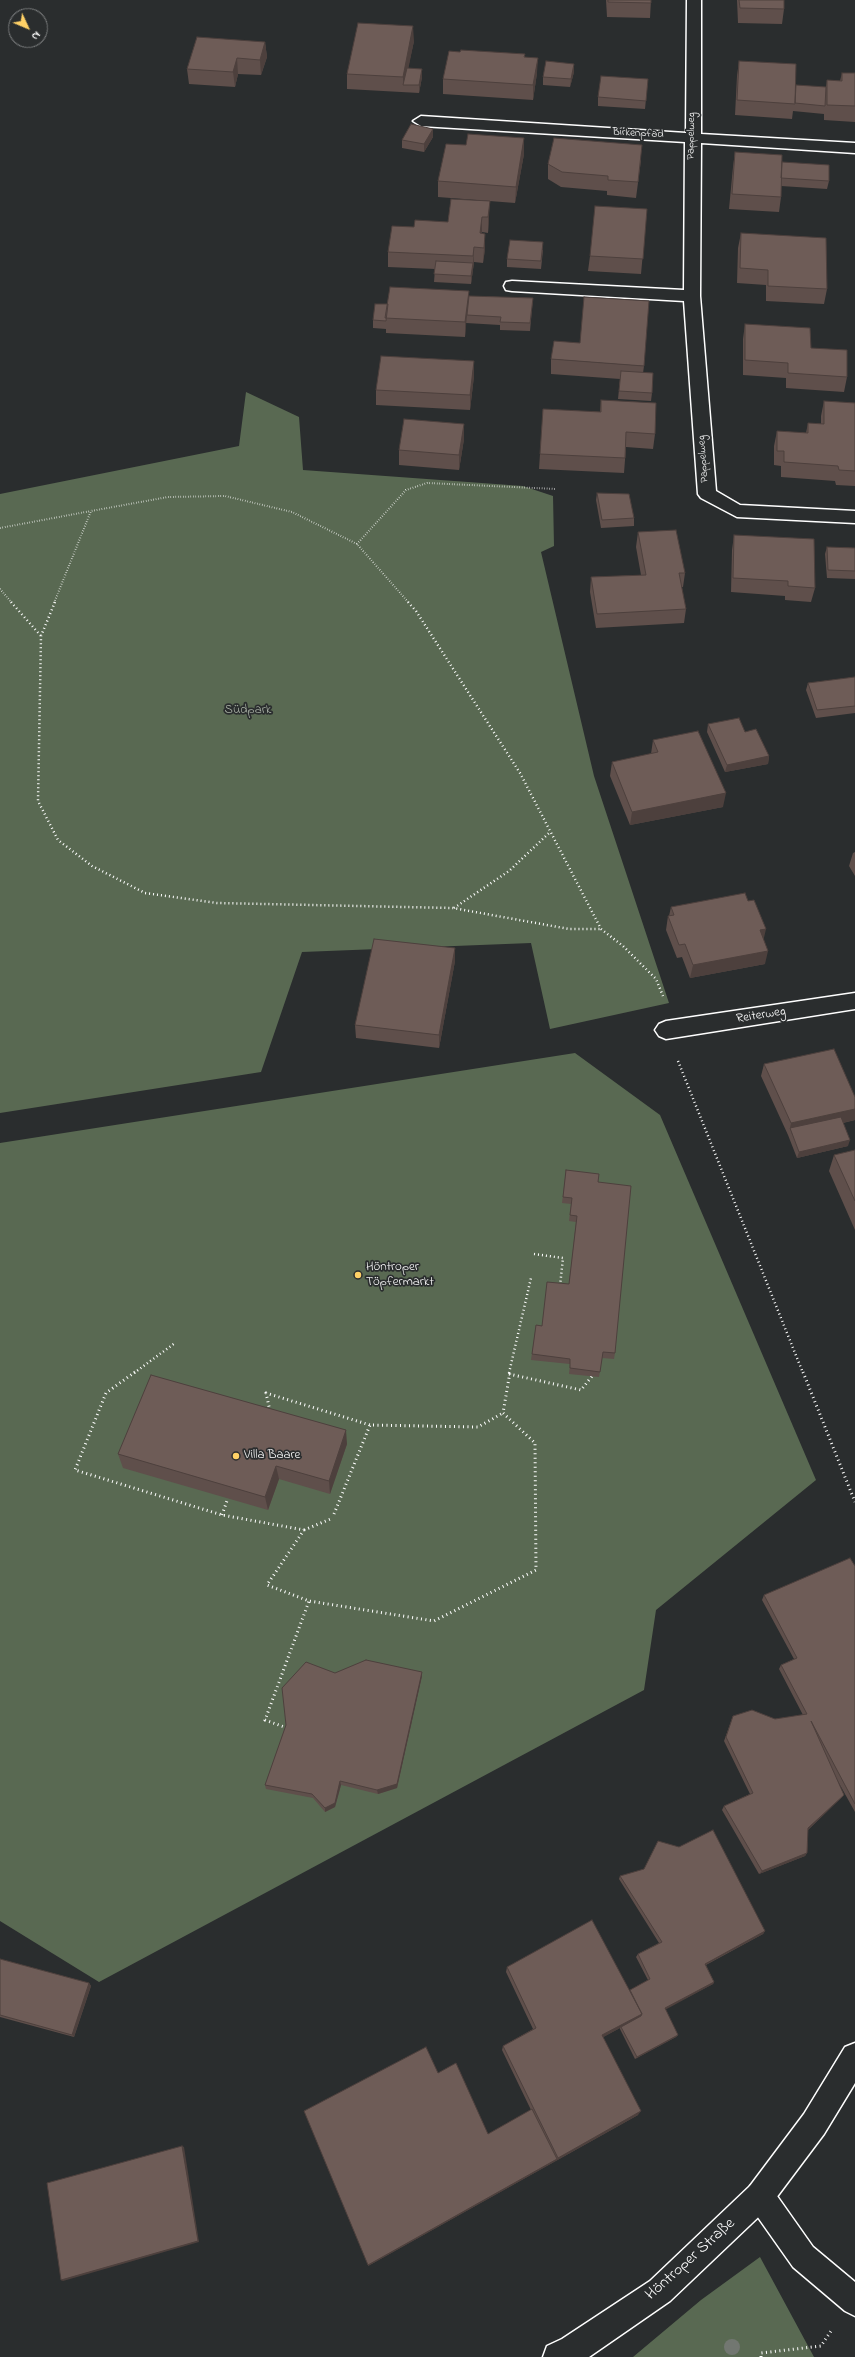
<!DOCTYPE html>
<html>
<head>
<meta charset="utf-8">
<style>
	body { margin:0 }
	#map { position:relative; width:855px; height:2357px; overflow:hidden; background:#2a2d2e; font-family:"Indie Flower",sans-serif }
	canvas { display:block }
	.north { position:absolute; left:8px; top:8px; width:40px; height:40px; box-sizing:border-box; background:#2a2d2e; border:1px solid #7f8182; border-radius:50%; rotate:134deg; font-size:11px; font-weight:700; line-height:16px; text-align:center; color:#fff }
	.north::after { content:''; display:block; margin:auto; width:14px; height:18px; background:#ffd166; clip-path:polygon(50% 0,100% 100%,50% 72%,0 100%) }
</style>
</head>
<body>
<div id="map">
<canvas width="855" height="2357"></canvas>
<div class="north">N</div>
</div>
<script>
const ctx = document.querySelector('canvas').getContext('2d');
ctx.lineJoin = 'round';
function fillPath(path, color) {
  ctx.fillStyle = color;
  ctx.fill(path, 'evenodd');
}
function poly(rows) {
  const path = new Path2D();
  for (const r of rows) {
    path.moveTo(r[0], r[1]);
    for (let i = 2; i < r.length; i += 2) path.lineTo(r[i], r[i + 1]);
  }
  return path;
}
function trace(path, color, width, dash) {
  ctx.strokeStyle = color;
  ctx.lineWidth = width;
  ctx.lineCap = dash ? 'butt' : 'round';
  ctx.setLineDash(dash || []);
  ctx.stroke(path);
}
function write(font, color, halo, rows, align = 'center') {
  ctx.font = font + ' "Indie Flower",sans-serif';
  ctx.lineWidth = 3.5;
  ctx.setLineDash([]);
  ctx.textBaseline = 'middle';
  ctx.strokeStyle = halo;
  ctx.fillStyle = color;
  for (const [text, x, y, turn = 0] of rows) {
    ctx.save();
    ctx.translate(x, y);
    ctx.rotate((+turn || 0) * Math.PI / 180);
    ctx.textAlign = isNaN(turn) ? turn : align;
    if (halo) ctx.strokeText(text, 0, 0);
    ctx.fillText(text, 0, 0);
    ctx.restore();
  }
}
const green = poly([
	[246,392,299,417,303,470,523,486,553,496,554,546,541,552,594,776,669,1003,550,1029,531,943,302,952,261,1072,0,1113,0,494,239,446],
	[575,1053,660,1115,816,1480,656,1610,644,1690,99,1982,0,1921,0,1143],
	[760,2257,814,2357,633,2357,701,2300]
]);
const pathFar2 = poly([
	[0,528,91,511],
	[357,544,406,490,427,483,556,489],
	[0,589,12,603],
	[54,603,91,511,168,497,225,496,292,512,357,544,409,603]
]);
const pathFar1 = poly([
	[11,602,41,636],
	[55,602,41,636,38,801,58,840,92,866,145,893,217,903,453,908,569,929,601,929],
	[408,602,416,611,520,773,601,929],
	[454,908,509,871,550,832],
	[601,929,623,946,656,979,663,996],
	[678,1061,803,1373],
	[534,1254,563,1258,560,1286],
	[134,1373,175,1343],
	[509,1373,531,1278]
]);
const path = poly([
	[135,1372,106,1393,75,1470,222,1515,304,1530,267,1585,309,1601,434,1621,536,1570,535,1443,503,1413,510,1372],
	[803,1372,855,1502],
	[509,1374,581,1390,593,1375],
	[270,1411,266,1393,370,1425],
	[334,1514,370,1425,478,1427,503,1413],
	[222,1515,228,1498],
	[304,1530,333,1518],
	[287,1728,265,1720,309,1601],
	[761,2357,761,2353,821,2346,831,2331]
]);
const minor = poly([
	[687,0,701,0,701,134,855,143,855,153,701,143,700,296,716,491,740,505,855,511,855,523,737,517,701,498,698,494,684,301,512,291,506,290,504,286,506,282,512,281,684,290,685,142,421,126,413,121,421,116,686,133,687,0],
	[855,993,855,1009,666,1039,659,1036,655,1030,659,1024,666,1021,855,993],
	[760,2182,770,2186,813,2247,855,2282,855,2316,845,2311,793,2267,750,2206,746,2196,750,2186,760,2182]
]);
const tertiary = poly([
	[855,2043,855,2083,824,2134,770,2206,670,2301,589,2357,543,2357,547,2346,562,2339,650,2281,750,2186,804,2114,845,2047,855,2043]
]);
const trees = [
	[732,2347]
];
const wall = poly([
	[606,0,651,0,650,18,607,17],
	[737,0,784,0,784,9,782,24,738,23],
	[414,41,408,68,422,77,419,93,347,89,347,74],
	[265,42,267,57,261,75,238,74,235,87,189,84,187,69],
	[460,52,525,54,525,57,537,73,533,100,443,94,443,79],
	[739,61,795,88,826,87,827,80,840,81,842,73,855,73,855,122,824,120,824,111,824,114,793,111,792,119,735,115,737,76],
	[574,64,574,72,570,87,543,85,543,77],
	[648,79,645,109,598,106,598,97],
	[433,129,433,137,424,152,402,148,402,140],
	[735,152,782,162,829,181,827,189,781,186,781,197,779,212,729,209,733,167],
	[524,154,515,203,438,197,438,181],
	[641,160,636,198,607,195,607,191,561,187,548,179,548,164],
	[451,199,489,217,488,233,482,232,485,249,483,263,474,262,471,284,434,282,435,269,388,267,388,252,448,222],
	[647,209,641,274,588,271,590,256],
	[741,233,827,289,824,304,766,301,766,285,737,283,738,248],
	[543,250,541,269,507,267,507,259],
	[469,296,533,298,530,331,500,330,500,325,466,323,466,322,465,337,386,333,386,329,373,328,373,320,388,304],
	[745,324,811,348,847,377,844,392,786,388,786,378,743,375,743,339],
	[551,359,644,366,643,373,652,393,651,401,618,399,620,379,551,374],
	[474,376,470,410,376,405,376,390],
	[601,400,655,434,653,449,626,447,624,473,539,469,543,409,600,412],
	[824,401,855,403,855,486,836,485,835,481,781,477,781,466,774,465,774,446,777,431,806,433,808,423,821,424,821,416],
	[464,424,464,439,459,470,399,465,399,450],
	[597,493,634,518,634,526,601,528,596,500],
	[638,532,685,573,683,587,681,587,686,609,684,623,596,628,590,592,591,577,641,575,636,547],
	[734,535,815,588,811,602,785,600,785,596,731,592,732,550],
	[827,547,855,548,855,579,827,578,825,554],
	[855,677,855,713,816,718,806,690,808,683],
	[708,724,769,756,768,764,725,772,707,732],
	[653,740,723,807,630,825,610,776,612,762,651,754],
	[855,852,855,876,849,866,853,853],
	[671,907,763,939,765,964,690,978,682,957,677,958,666,930,668,916,669,916],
	[455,948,455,961,439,1048,356,1038,355,1025],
	[764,1064,855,1097,855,1120,843,1123,848,1146,797,1158,788,1135,761,1076],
	[855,1150,855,1230,829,1171,834,1155],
	[566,1170,598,1182,615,1353,614,1359,602,1358,599,1377,569,1374,570,1364,531,1360,536,1325,542,1326,569,1284,576,1222,569,1221,571,1204,562,1203],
	[347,1444,330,1494,279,1479,268,1510,123,1468,118,1454],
	[855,1566,855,1812,835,1776,844,1795,841,1798,808,1830,807,1853,805,1856,759,1874,722,1810,724,1806,750,1794,724,1741,733,1716,775,1719,803,1715,779,1669,781,1665,794,1659,762,1600,764,1595],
	[335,1673,422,1676,397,1788,378,1794,341,1785,335,1807,325,1812,313,1798,266,1789,265,1785,286,1725],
	[620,1876,765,1931,763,1934,706,1965,714,1982,713,1984,665,2009,678,2035,676,2037,635,2059,620,2029,620,2028,603,2037,638,2115,368,2266,488,2134,531,2110,502,2050,503,2046,533,2029,506,1972,507,1967,630,1990,648,1980,636,1957,638,1954,659,1943,619,1879],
	[0,1959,89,1983,91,1986,74,2037,0,2017]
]);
const shadedWall = poly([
	[413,26,414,41,405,85,403,85,403,77],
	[265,42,267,57,261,75,260,60],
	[237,58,238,74,235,87,233,72],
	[538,58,537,73,533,100,533,85],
	[574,64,574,72,570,87,571,79],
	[422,69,422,77,419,93,419,85],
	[433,129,433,137,424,152,424,144],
	[524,138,524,154,515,203,516,187],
	[490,201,488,233,488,217],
	[482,217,482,232,480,249,480,233],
	[485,234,485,249,483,263,484,248],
	[474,247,474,262,471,284,471,276,473,263],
	[469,291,468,306,467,315,465,337,465,322],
	[474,361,474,376,470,410,470,395],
	[464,424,464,439,459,470,459,455],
	[769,756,768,764,725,772,727,765],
	[726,793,723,807,630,825,632,812],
	[766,929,763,942,760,930],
	[455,948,455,961,439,1048,439,1035],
	[768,951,765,964,690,978,693,965],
	[855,1109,855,1120,792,1134,790,1128,791,1123],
	[850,1140,848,1146,797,1158,799,1152],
	[346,1430,347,1444,330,1494,329,1481],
	[276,1466,279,1479,268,1510,265,1497],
	[422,1672,422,1676,397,1788,378,1794,377,1790],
	[340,1781,341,1785,335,1807,325,1812,325,1808],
	[844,1795,841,1798,806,1832,808,1828],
	[807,1853,805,1856,759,1874,762,1871],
	[765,1931,763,1934,703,1966,705,1964],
	[714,1982,713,1984,663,2011,665,2008],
	[89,1983,91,1986,74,2037,72,2035],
	[642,2014,640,2018,621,2027,620,2028,600,2039,602,2035],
	[678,2035,676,2037,635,2059,637,2057],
	[641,2111,638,2115,368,2266,368,2265,557,2159,558,2158],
	[182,2146,184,2147,199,2242,63,2281,61,2280]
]);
const building = poly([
	[608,0,651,0,651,3,608,2,608,0],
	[739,0,784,0,784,9,740,8,739,0],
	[358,23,413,26,403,77,347,74,358,23],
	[197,37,265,42,260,60,237,58,233,72,187,69,197,37],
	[461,50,525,54,524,57,538,58,533,85,443,79,449,51,460,52,461,50],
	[546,61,574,64,571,79,543,77,546,61],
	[739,61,796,64,795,104,737,100,739,61],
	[407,68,422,69,419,85,403,85,407,68],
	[842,73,855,73,855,106,827,105,827,80,842,81,842,73],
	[601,76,648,79,646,101,598,97,601,76],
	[796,85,826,87,825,106,795,103,796,85],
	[411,124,433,129,424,144,402,140,411,124],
	[468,134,524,138,516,187,438,181,446,144,466,145,468,134],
	[554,138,642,145,638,182,608,180,608,176,562,172,548,164,554,138],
	[735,152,782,155,781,197,732,194,735,152],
	[782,162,829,165,829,181,781,178,782,162],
	[451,199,490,201,488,217,482,217,480,233,485,234,484,248,474,247,473,256,388,252,392,226,414,227,415,220,448,222,451,199],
	[595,206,647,209,643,259,590,256,595,206],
	[741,233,826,238,827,289,768,286,768,270,740,268,741,233],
	[510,240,543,242,541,261,507,259,510,240],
	[436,261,473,263,471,276,434,274,436,261],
	[390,287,469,291,465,322,385,318,390,287],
	[469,296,533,298,530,323,500,322,501,317,467,315,469,296],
	[584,297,649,301,644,366,551,359,554,341,580,343,584,297],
	[375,304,388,304,386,321,373,320,375,304],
	[745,324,810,328,811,348,847,350,847,377,788,373,788,363,745,360,745,324],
	[381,356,474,361,470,395,376,390,381,356],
	[621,371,653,373,652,393,619,391,621,371],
	[601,400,656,403,655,434,626,432,625,458,540,454,543,409,601,412,601,400],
	[824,401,855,403,855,471,839,470,838,466,784,462,784,451,777,451,777,431,808,433,808,423,824,424,824,401],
	[404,419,464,424,459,455,399,450,404,419],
	[597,493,629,494,634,518,602,520,597,493],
	[676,530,685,573,679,573,686,609,597,614,591,577,646,575,638,532,676,530],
	[734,535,814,539,815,588,788,586,788,581,733,578,734,535],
	[827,547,855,548,855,571,828,570,827,547],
	[855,677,855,706,817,710,808,683,855,677],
	[739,718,745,732,756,729,769,756,727,765,708,724,739,718],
	[698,731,726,793,632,812,612,762,658,752,653,740,698,731],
	[745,893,748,901,754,900,766,929,760,930,768,951,693,965,685,944,679,945,668,916,674,915,671,907,745,893],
	[374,939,455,948,439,1035,355,1025,374,939],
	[834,1049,855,1097,855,1109,791,1123,764,1064,834,1049],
	[841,1117,850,1140,799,1152,790,1128,841,1117],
	[855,1150,855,1201,834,1155,855,1150],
	[566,1170,599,1174,598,1182,631,1186,615,1353,603,1352,600,1372,570,1368,570,1359,532,1354,536,1325,542,1326,547,1282,569,1284,577,1216,570,1215,572,1198,563,1197,566,1170],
	[151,1375,346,1430,329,1481,276,1466,265,1497,118,1454,151,1375],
	[850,1558,855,1566,855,1804,811,1721,844,1795,808,1828,807,1853,762,1871,724,1806,753,1793,726,1737,733,1716,752,1710,775,1719,807,1714,781,1665,797,1658,764,1595,850,1558],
	[366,1660,422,1672,397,1784,377,1790,340,1781,335,1803,325,1808,312,1794,265,1785,286,1725,282,1688,306,1662,335,1673,366,1660],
	[713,1830,765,1931,705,1964,714,1982,665,2008,678,2035,637,2057,621,2027,641,2016,642,2014,630,1990,650,1979,638,1954,662,1942,620,1876,644,1869,658,1841,679,1847,713,1830],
	[592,1920,642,2014,602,2035,641,2111,558,2158,503,2046,536,2028,507,1967,592,1920],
	[0,1959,89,1983,72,2035,0,2015,0,1959],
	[426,2047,438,2073,456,2063,488,2134,532,2109,557,2159,368,2265,304,2111,426,2047],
	[182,2146,198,2241,61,2280,47,2183,182,2146]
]);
const markers = [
	[358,1275,4,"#ffd166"],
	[236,1456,4,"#ffd166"]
];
const farStreetnames = [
	["Birkenpfad",638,134,3],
	["Pappelweg",692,136,-89],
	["Pappelweg",704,459,-94]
];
const parkNames = [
	["Südpark",248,711]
];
const streetNames = [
	["Reiterweg",761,1016,-9]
];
const poiNames = [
	["Höntroper",366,1268],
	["Töpfermarkt",366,1283],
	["Villa Baare",244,1456]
];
const nearStreetnames = [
	["Höntroper Straße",691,2260,-42]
];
fillPath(green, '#596952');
trace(minor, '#fff', 3);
trace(tertiary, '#fff', 3);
trace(pathFar2, '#fff', 2, [0.5, 2]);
trace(pathFar1, '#fff', 2.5, [1, 3]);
trace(path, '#fff', 3, [1, 3.5]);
fillPath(minor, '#2a2d2e');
fillPath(tertiary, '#2a2d2e');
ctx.fillStyle = '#727771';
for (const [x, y] of trees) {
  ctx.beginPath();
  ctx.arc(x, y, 8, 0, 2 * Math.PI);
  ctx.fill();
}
fillPath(wall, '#5f4f4b');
fillPath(shadedWall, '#4d403d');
fillPath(building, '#6e5c57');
trace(building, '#4d403d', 1);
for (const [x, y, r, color] of markers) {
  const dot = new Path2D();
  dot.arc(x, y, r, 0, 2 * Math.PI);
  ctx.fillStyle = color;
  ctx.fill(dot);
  trace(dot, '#2a2d2e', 1.5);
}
write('11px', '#fff', '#2a2d2e', farStreetnames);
write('13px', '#acb4a8', '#2a2d2e', parkNames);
write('13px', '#fff', '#2a2d2e', streetNames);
write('13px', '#fff', '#2a2d2e', poiNames, 'left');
write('16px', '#fff', '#2a2d2e', nearStreetnames);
</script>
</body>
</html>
